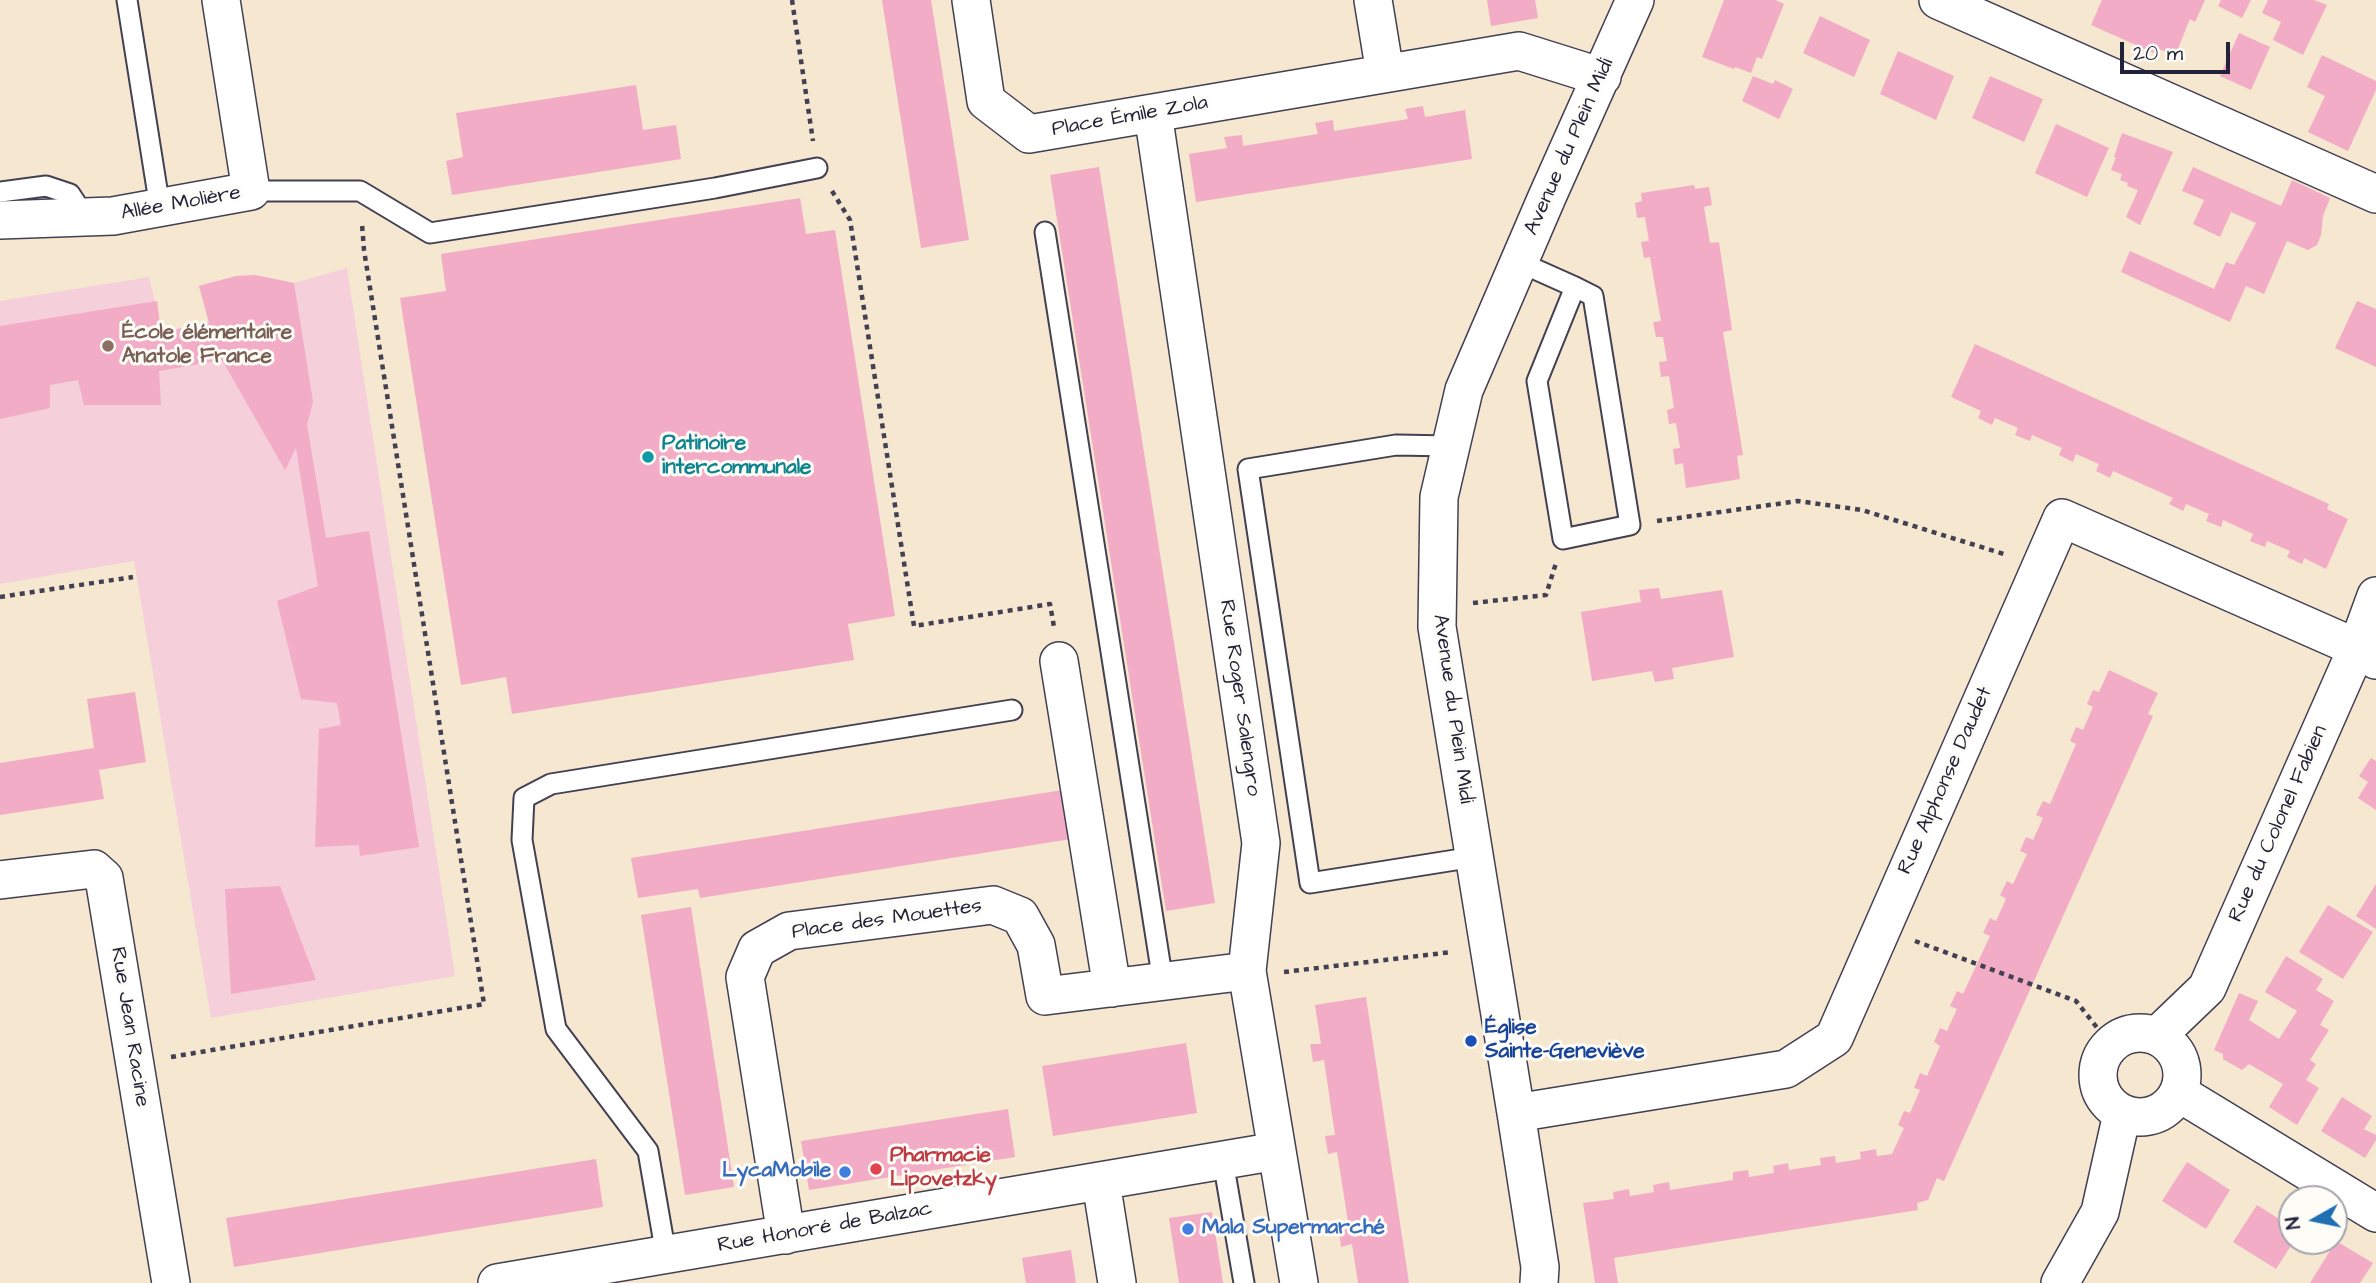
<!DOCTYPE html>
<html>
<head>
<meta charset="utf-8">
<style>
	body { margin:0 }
	#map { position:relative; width:2376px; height:1283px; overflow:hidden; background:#f6e7d1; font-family:"Architects Daughter",sans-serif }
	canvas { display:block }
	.north { position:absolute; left:2278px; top:1185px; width:70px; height:70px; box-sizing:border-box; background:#fdfcf7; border:2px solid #a5a5ac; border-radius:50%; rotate:261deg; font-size:19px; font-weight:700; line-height:28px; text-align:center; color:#22223b }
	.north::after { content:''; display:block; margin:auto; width:24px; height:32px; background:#1f6fb2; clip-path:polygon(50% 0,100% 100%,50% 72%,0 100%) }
	.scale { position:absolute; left:2120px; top:42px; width:110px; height:32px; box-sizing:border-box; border:4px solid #22223b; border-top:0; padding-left:9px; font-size:21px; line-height:24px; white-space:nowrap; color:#22223b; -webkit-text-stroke:5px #fdfcf7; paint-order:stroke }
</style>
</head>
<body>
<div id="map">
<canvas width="2376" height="1283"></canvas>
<div class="north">N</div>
<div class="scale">20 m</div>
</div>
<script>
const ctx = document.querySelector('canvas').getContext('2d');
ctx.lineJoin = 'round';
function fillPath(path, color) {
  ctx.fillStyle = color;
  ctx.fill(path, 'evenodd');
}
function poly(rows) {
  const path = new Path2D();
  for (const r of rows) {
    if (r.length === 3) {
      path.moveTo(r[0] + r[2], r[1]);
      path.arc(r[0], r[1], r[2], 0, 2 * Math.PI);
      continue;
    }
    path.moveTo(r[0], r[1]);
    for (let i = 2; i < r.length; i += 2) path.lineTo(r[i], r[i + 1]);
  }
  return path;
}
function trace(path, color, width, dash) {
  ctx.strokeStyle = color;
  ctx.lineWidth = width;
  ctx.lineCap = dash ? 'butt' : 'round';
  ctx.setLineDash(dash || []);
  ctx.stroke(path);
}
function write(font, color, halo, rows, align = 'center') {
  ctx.font = font + ' "Architects Daughter",sans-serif';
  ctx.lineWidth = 6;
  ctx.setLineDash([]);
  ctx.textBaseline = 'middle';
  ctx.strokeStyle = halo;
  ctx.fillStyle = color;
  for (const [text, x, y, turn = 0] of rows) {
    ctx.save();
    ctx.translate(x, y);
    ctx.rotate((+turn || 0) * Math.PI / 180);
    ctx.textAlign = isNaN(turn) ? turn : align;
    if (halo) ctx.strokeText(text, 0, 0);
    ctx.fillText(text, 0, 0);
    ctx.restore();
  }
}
const built = poly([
	[347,268,455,976,211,1018,134,561,0,584,0,301,149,277,162,332,209,323,199,286,215,281,255,275,294,283]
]);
const building = poly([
	[882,0,931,0,969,240,921,248],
	[1487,0,1535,0,1538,18,1491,26],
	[1724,0,1775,0,1784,4,1762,59,1757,57,1751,73,1735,67,1734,69,1702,57],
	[2102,0,2205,0,2195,22,2190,19,2175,56,2157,48,2154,53,2091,25],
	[2221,0,2251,0,2242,18,2218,6],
	[2268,0,2314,0,2327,5,2303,55,2273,40,2281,22,2262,13],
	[1820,16,1870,40,1854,77,1803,53],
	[2239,33,2270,47,2251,90,2220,76],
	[1898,51,1954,76,1936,120,1880,94],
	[2322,55,2376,81,2376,90,2348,151,2308,132,2325,96,2307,87],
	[1753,76,1773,84,1775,80,1793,89,1779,119,1742,101],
	[1990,76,2043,99,2024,142,1972,118],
	[636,85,643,130,676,125,681,159,452,195,446,161,463,157,456,113],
	[1423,106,1425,117,1465,110,1472,159,1196,202,1189,154,1227,148,1224,137,1242,135,1243,146,1318,134,1315,123,1333,120,1334,131,1408,119,1405,109],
	[2056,124,2109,148,2087,197,2035,173],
	[2122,133,2173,152,2140,225,2126,217,2138,190,2127,186,2128,183,2120,180,2122,174,2111,170,2116,157,2114,157],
	[1099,167,1215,903,1166,911,1050,175],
	[2193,167,2281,206,2292,180,2330,198,2323,216,2321,235,2317,245,2308,250,2287,241,2264,294,2246,286,2230,322,2121,272,2130,251,2214,289,2226,262,2234,265,2256,223,2231,212,2220,237,2193,224,2204,200,2182,191],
	[1694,185,1695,189,1709,187,1712,205,1704,207,1710,243,1719,242,1732,330,1723,332,1743,455,1737,456,1740,479,1686,488,1683,463,1675,465,1673,449,1680,448,1676,423,1669,424,1667,410,1674,408,1669,376,1661,377,1659,362,1667,361,1663,337,1656,337,1653,322,1661,321,1650,257,1644,258,1641,242,1649,241,1645,217,1637,218,1635,203,1642,201,1641,193],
	[800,198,806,234,835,230,895,616,848,624,854,660,512,714,506,677,461,685,400,298,446,291,441,254],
	[255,275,294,283,313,402,307,425,326,538,369,531,419,847,360,856,359,845,315,847,319,729,341,725,337,703,301,699,277,601,318,586,296,448,285,470,222,360,159,371,161,405,84,405,78,380,50,385,50,408,0,419,0,326,157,301,161,332,209,323,199,286,236,276],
	[2357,301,2376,309,2376,367,2335,348],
	[1975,344,2329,504,2327,509,2348,519,2326,569,2304,558,2302,564,2287,557,2290,551,2267,541,2265,547,2250,541,2253,534,2223,520,2221,527,2206,521,2209,514,2186,504,2183,511,2169,504,2173,498,2113,471,2110,478,2096,471,2099,464,2076,454,2073,462,2059,455,2062,448,2032,435,2030,441,2015,435,2018,428,1995,418,1992,425,1978,418,1981,411,1951,397],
	[1659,588,1661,599,1722,590,1734,657,1672,668,1674,679,1655,682,1652,671,1592,681,1581,612,1641,602,1639,590],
	[2109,670,2158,693,2148,714,2153,716,1944,1181,1937,1178,1928,1200,1917,1203,1918,1210,1614,1258,1618,1283,1595,1283,1583,1203,1614,1199,1613,1192,1629,1189,1630,1196,1654,1192,1653,1185,1669,1182,1670,1190,1733,1180,1733,1172,1748,1170,1749,1177,1774,1173,1773,1166,1788,1163,1789,1170,1821,1165,1820,1158,1835,1156,1836,1163,1861,1159,1860,1152,1876,1149,1877,1156,1892,1154,1904,1128,1898,1125,1904,1111,1910,1113,1920,1090,1914,1088,1920,1073,1927,1076,1940,1046,1934,1042,1940,1028,1947,1031,1957,1009,1950,1006,1957,991,1963,994,1990,936,1983,933,1990,918,1996,921,2006,899,2000,895,2007,881,2013,884,2027,854,2020,851,2026,837,2033,840,2043,818,2036,815,2043,801,2050,804,2076,744,2070,741,2076,727,2083,730,2093,707,2087,704,2093,690,2099,692],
	[135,692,146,762,99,770,104,799,0,815,0,763,94,748,87,699],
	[2371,758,2376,761,2376,810,2358,798,2368,782,2359,776],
	[1063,790,1071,839,700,898,698,889,638,898,631,858],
	[2376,884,2376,929,2356,916],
	[280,886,316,980,231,994,225,889],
	[2328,905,2373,932,2343,979,2299,952],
	[691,907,734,1187,685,1195,641,915],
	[2286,956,2323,979,2316,990,2334,1001,2320,1025,2329,1030,2310,1060,2316,1064,2306,1080,2319,1088,2297,1125,2269,1107,2283,1084,2249,1064,2242,1070,2223,1059,2223,1054,2214,1050,2239,993,2258,1001,2249,1020,2279,1039,2297,1011,2265,992],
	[1366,997,1409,1283,1358,1283,1352,1244,1341,1247,1339,1229,1349,1228,1337,1152,1328,1154,1325,1136,1335,1135,1324,1060,1313,1062,1310,1044,1321,1044,1315,1005],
	[1186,1043,1197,1113,1053,1136,1042,1066],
	[2342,1097,2372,1116,2364,1129,2376,1135,2376,1140,2365,1158,2321,1131],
	[1008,1109,1015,1157,809,1190,801,1141],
	[596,1159,603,1207,234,1267,226,1218],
	[2187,1162,2230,1190,2206,1229,2162,1201],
	[2257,1205,2292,1227,2292,1241,2294,1241,2276,1269,2233,1242],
	[1212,1212,1223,1283,1179,1283,1169,1218],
	[2336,1241,2373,1263,2360,1283,2310,1283],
	[1071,1250,1076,1283,1026,1283,1022,1258]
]);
const path = poly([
	[792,0,813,141],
	[832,191,850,220,914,626,1050,604,1054,627],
	[1657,521,1798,501,1862,510,2007,555],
	[0,597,133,577],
	[1473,603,1546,595,1556,563],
	[1915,941,2076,1001,2110,1044],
	[1284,972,1452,952],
	[171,1057,484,1004,364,250,362,224]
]);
const service = poly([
	[127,0,160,208],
	[251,191,360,191,430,233,715,188,817,168],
	[0,192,46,186,70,194,85,217],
	[1045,232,1163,982],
	[1519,262,1575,287,1593,296,1630,525,1563,539,1537,381,1575,287],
	[1451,446,1396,445,1248,469,1310,883,1474,857],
	[1223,1161,1244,1283],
	[666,1255,648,1151,556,1029,522,840,524,798,551,784,1012,710]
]);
const minor = poly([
	[971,0,986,101,1029,134,1519,51,1602,77],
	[1373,0,1385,73],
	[1938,0,2376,194],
	[1153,113,1261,843,1247,971,1299,1283],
	[0,220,113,216,251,191,221,0],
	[1059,661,1112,988],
	[0,880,94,869,104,878,171,1283],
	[2140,1075,42],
	[2157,1036,2207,988,2357,648,2376,596],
	[2179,1093,2376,1213],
	[1516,1113,1786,1069,1834,1038,2062,518,2357,648,2376,660],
	[1101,1182,1117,1283],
	[786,1235,745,977,757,949,789,931,993,905,1020,916,1036,945,1045,996,1247,971],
	[497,1283,1277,1151],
	[1539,1283,1540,1267,1516,1113,1437,627,1439,497,1464,390,1547,197,1635,0],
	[2060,1283,2100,1212,2122,1114]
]);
const markers = [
	[108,346,7,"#8d6e63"],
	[648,457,7,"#0f9aa8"],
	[1471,1041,7,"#1a4fb4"],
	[876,1169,7,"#e0444e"],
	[845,1172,7,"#3f7fe0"],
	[1188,1229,7,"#3f7fe0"]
];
const streetNames = [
	["Place Émile Zola",1130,117,-10],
	["Avenue du Plein Midi",1570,147,-66],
	["Allée Molière",181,204,-10],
	["Rue Roger Salengro",1239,698,82],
	["Avenue du Plein Midi",1452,709,82],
	["Rue Alphonse Daudet",1946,781,-66],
	["Rue du Colonel Fabien",2279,824,-66],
	["Place des Mouettes",887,920,-8],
	["Rue Jean Racine",129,1027,81],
	["Rue Honoré de Balzac",825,1228,-10]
];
const educationNames = [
	["École élémentaire",122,334],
	["Anatole France",122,358]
];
const cultureNames = [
	["Patinoire",662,445],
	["intercommunale",662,469]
];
const transitNames = [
	["Église",1485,1029],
	["Sainte-Geneviève",1485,1053]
];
const healthNames = [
	["Pharmacie",890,1157],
	["Lipovetzky",890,1181]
];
const shopNames = [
	["LycaMobile",831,1172],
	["Mala Supermarché",1202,1229,"left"]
];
fillPath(built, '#f5cfda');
fillPath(building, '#f2acc6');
trace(service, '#424052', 23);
trace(minor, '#424052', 40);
trace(path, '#424052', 4.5, [5, 5]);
trace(service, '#fff', 19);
trace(minor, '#fff', 37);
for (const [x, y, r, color] of markers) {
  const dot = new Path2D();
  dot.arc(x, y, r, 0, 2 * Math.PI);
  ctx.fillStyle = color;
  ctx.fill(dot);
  trace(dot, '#fdfcf7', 2.5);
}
write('21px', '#22223b', '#fdfcf7', streetNames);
write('bold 21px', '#785e54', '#fdfcf7', educationNames, 'left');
write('bold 21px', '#0d838f', '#fdfcf7', cultureNames, 'left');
write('bold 21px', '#164399', '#fdfcf7', transitNames, 'left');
write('bold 21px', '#be3a42', '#fdfcf7', healthNames, 'left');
write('bold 21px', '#366cbe', '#fdfcf7', shopNames, 'right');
</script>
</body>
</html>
